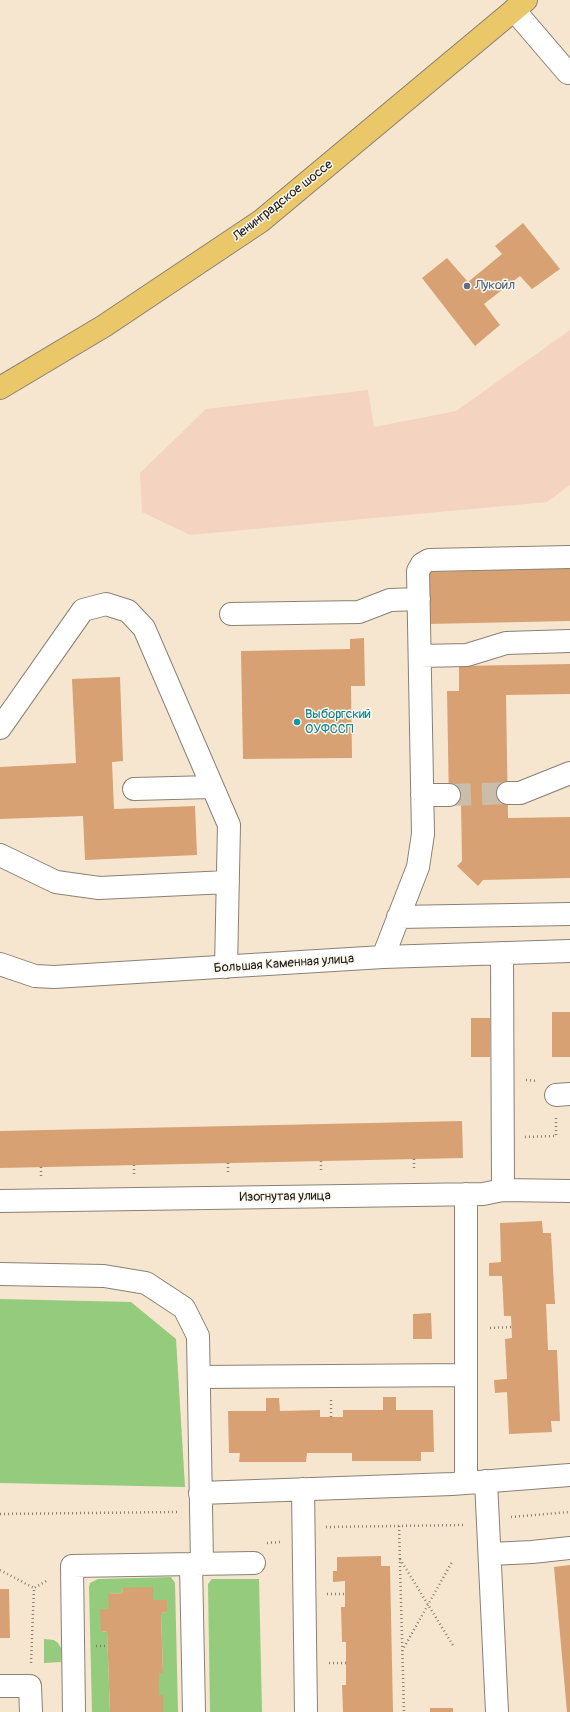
<!DOCTYPE html>
<html>
<head>
<meta charset="utf-8">
<style>
	body { margin:0 }
	canvas { display:block; background:#f6e6cf }
</style>
</head>
<body>
<canvas width="570" height="1712"></canvas>
<script>
const ctx = document.querySelector('canvas').getContext('2d');
ctx.lineJoin = 'round';
function fillPath(path, color) {
  ctx.fillStyle = color;
  ctx.fill(path, 'evenodd');
}
function poly(rows) {
  const path = new Path2D();
  for (const r of rows) {
    path.moveTo(r[0], r[1]);
    for (let i = 2; i < r.length; i += 2) path.lineTo(r[i], r[i + 1]);
  }
  return path;
}
function trace(path, color, width, dash) {
  ctx.strokeStyle = color;
  ctx.lineWidth = width;
  ctx.lineCap = dash ? 'butt' : 'round';
  ctx.setLineDash(dash || []);
  ctx.stroke(path);
}
function write(font, color, halo, rows, align = 'center') {
  ctx.font = font + ' Pangolin,sans-serif';
  ctx.lineWidth = 3;
  ctx.setLineDash([]);
  ctx.textBaseline = 'middle';
  ctx.strokeStyle = halo;
  ctx.fillStyle = color;
  for (const [text, x, y, turn = 0] of rows) {
    ctx.save();
    ctx.translate(x, y);
    ctx.rotate((+turn || 0) * Math.PI / 180);
    ctx.textAlign = isNaN(turn) ? turn : align;
    if (halo) ctx.strokeText(text, 0, 0);
    ctx.fillText(text, 0, 0);
    ctx.restore();
  }
}
const built = poly([
	[570,330,570,485,547,502,190,535,142,512,140,473,206,409,368,390,374,427,456,411]
]);
const green = poly([
	[0,1299,131,1302,176,1339,185,1487,0,1483],
	[171,1577,175,1583,178,1712,163,1712,163,1695,159,1695,159,1673,163,1673,161,1613,167,1612,167,1600,153,1600,153,1588,122,1588,123,1593,109,1594,109,1609,102,1632,107,1631,110,1712,92,1712,89,1587,90,1583,98,1579],
	[212,1579,259,1579,262,1712,210,1712,208,1584],
	[44,1639,54,1640,58,1643,61,1648,61,1662,44,1663]
]);
const building = poly([
	[523,223,560,269,532,289,520,276,484,304,500,325,475,346,422,278,447,258,468,282,502,254,495,246],
	[570,568,570,621,427,624,426,572],
	[364,638,365,686,351,686,352,758,243,759,241,651,350,649,350,639],
	[570,664,570,694,506,695,508,818,570,817,570,878,483,880,478,886,457,866,462,861,461,803,449,803,447,691,459,691,459,666],
	[120,677,123,761,112,762,114,809,195,806,197,855,85,860,83,816,0,819,0,767,76,763,72,679],
	[552,1012,570,1012,570,1057,552,1057],
	[471,1018,490,1018,490,1057,471,1057],
	[462,1121,463,1158,0,1168,0,1131],
	[542,1221,543,1233,551,1233,555,1304,546,1304,548,1350,557,1350,560,1421,551,1421,552,1432,509,1434,507,1392,495,1393,494,1380,507,1379,505,1339,512,1338,511,1316,504,1316,502,1276,489,1276,489,1263,501,1262,500,1223],
	[431,1313,432,1339,413,1339,413,1314],
	[383,1397,396,1397,396,1410,433,1410,434,1452,421,1452,421,1461,352,1461,352,1453,307,1453,306,1462,239,1462,240,1453,229,1453,228,1411,266,1411,266,1398,279,1398,280,1411,320,1410,320,1417,343,1417,343,1410,383,1410],
	[381,1556,381,1566,390,1566,393,1712,343,1712,342,1685,346,1685,346,1642,342,1642,341,1607,345,1607,345,1581,333,1582,333,1571,337,1571,337,1557],
	[570,1565,570,1712,567,1712,554,1567],
	[153,1587,153,1600,167,1600,167,1612,161,1613,163,1673,159,1673,159,1695,163,1695,163,1712,110,1712,107,1631,101,1632,100,1609,109,1609,108,1594,123,1593,122,1588],
	[0,1589,9,1589,10,1638,0,1638],
	[430,1708,453,1708,453,1712,430,1712]
]);
const minorTunnel = poly([
	[449,795,508,793]
]);
const path = poly([
	[526,1080,538,1081],
	[525,1137,556,1136,556,1118],
	[414,1159,414,1171],
	[321,1161,321,1173],
	[228,1163,228,1175],
	[134,1165,134,1177],
	[41,1167,41,1177],
	[490,1328,511,1327],
	[331,1400,331,1417],
	[0,1514,177,1512],
	[511,1517,570,1512],
	[399,1526,404,1712],
	[326,1527,465,1525],
	[267,1543,280,1542],
	[400,1559,454,1647],
	[0,1570,34,1588],
	[327,1594,345,1594],
	[96,1646,107,1646],
	[402,1651,452,1562],
	[31,1663,34,1588,48,1580],
	[329,1663,346,1663]
]);
const minor = poly([
	[514,10,568,73,570,72],
	[231,614,359,612,390,600,419,599],
	[420,656,467,655,506,643,570,641],
	[0,728,83,610,106,604,128,611,144,628,229,825,226,967],
	[134,789,212,787],
	[508,793,520,793,570,773],
	[422,795,449,795],
	[0,855,56,882,99,888,228,882],
	[398,917,570,914],
	[502,953,503,1190],
	[383,957,418,867,423,834,418,571,422,564,429,560,570,557],
	[0,964,35,976,54,977,383,957,570,951],
	[556,1095,570,1094],
	[0,1201,483,1194,503,1190,570,1191],
	[0,1274,104,1276,146,1283,184,1308,198,1336,202,1563],
	[199,1377,466,1375],
	[486,1481,497,1712],
	[466,1483,466,1194],
	[303,1489,306,1712],
	[200,1493,452,1484,570,1475],
	[491,1554,532,1552,570,1548],
	[191,1564,194,1712],
	[0,1686,30,1686,31,1712],
	[74,1712,72,1566,254,1563]
]);
const major = poly([
	[0,388,104,326,261,221,526,0]
]);
const markers = [
	[467,286,4,"#5c6f8a"],
	[297,722,4,"#0f9aa8"]
];
const streetNames = [
	["Ленинградское шоссе",283,201,-38],
	["Большая Каменная улица",284,964,-4],
	["Изогнутая улица",285,1197,-1]
];
const serviceNames = [
	["Лукойл",475,286]
];
const cultureNames = [
	["Выборгский",305,715],
	["ОУФССП",305,730]
];
fillPath(built, '#f4d3c1');
fillPath(green, '#94cb7d');
fillPath(building, '#d7a173');
trace(minorTunnel, '#cabeab', 22, [22, 11]);
trace(minor, '#898176', 24);
trace(major, '#898176', 24);
trace(path, '#898176', 2.5, [1, 3]);
trace(minor, '#fff', 22);
trace(major, '#eac769', 22);
for (const [x, y, r, color] of markers) {
  const dot = new Path2D();
  dot.arc(x, y, r, 0, 2 * Math.PI);
  ctx.fillStyle = color;
  ctx.fill(dot);
  trace(dot, '#fbf7ec', 1.5);
}
write('13px', '#1c1c1c', '#fbf7ec', streetNames);
write('13px', '#4e5e75', '#fbf7ec', serviceNames, 'left');
write('13px', '#0d838f', '#fbf7ec', cultureNames, 'left');
</script>
</body>
</html>
